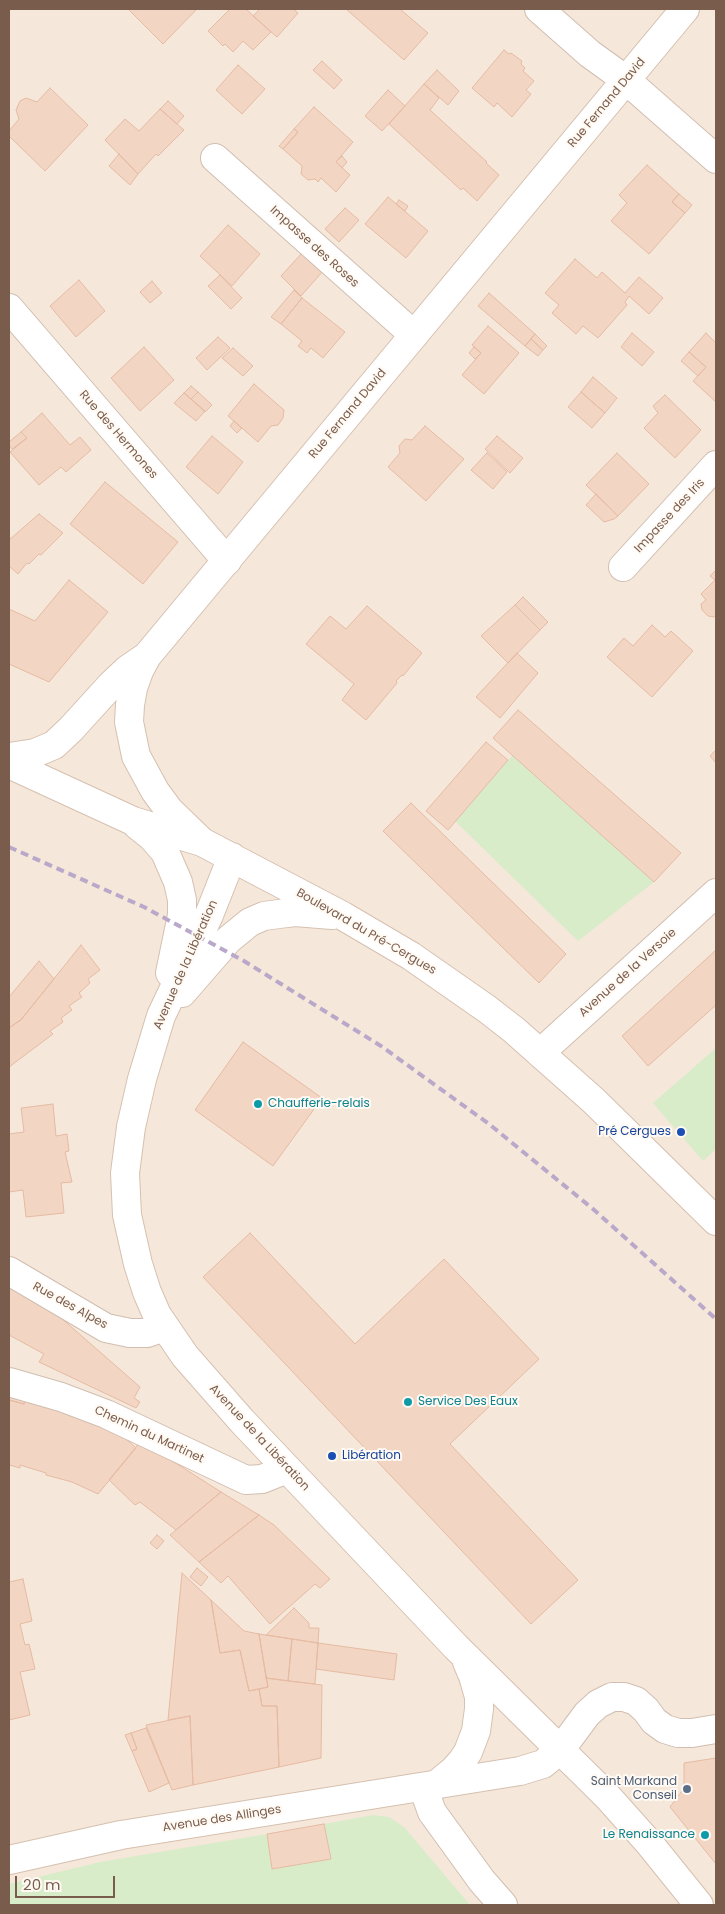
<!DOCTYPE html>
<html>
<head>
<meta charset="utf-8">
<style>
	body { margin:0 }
	#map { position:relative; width:725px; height:1914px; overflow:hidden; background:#fdf6ec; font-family:Poppins,sans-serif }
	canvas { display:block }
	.frame { position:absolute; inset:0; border:10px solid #7a5c4d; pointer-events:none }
	.scale { position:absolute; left:15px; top:1876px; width:100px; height:22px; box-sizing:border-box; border:2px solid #7a5c4d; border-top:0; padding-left:6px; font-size:15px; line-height:18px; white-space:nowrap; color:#7a5c4d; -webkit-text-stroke:4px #fffaf3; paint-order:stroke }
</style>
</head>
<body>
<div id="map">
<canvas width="725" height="1914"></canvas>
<div class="frame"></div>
<div class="scale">20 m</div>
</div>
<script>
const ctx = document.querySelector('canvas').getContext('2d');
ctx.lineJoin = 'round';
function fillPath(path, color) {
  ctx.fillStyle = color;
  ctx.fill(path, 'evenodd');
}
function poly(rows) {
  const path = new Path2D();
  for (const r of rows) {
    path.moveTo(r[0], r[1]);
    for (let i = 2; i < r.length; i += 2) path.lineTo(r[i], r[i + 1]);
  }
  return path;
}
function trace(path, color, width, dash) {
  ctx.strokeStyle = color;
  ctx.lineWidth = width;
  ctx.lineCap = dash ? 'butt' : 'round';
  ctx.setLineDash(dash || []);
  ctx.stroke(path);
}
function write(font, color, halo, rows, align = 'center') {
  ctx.font = font + ' Poppins,sans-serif';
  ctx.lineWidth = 4;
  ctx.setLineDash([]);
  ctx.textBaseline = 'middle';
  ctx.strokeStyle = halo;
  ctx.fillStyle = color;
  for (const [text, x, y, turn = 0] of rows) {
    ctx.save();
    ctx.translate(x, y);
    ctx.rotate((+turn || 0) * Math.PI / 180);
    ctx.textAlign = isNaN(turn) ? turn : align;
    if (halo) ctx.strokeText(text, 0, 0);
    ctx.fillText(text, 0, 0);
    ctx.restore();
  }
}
const residential = poly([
	[9,9,716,9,716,1905,9,1905]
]);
const green = poly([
	[513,755,654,882,578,941,455,821],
	[716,1048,716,1149,703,1161,653,1103],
	[373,1815,389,1817,404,1827,470,1905,9,1905,9,1884,100,1862,267,1834,273,1869,331,1858,324,1824]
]);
const building = poly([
	[128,9,197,9,163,44,128,9],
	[230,9,246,9,271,32,253,50,243,41,233,52,225,44,223,46,208,31,230,9],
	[260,9,293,9,298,13,277,37,253,16,260,9],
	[346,9,400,9,428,33,404,60,346,9],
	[504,50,509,54,511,53,522,61,521,64,525,68,523,71,534,81,526,90,531,94,512,117,497,103,494,107,472,88,504,50],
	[322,61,342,80,334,89,313,70,322,61],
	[238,65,265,89,242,114,216,90,238,65],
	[437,70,459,91,448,105,424,84,437,70],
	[424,84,439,98,430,110,487,162,486,163,499,175,477,201,463,188,461,190,389,124,424,84],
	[50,88,88,125,45,171,9,136,9,131,19,119,16,110,20,101,26,98,37,102,50,88],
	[388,90,405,106,382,131,365,116,388,90],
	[168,101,184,116,177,124,160,109,168,101],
	[314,107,353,142,336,162,350,175,336,192,321,178,318,182,315,179,308,180,301,174,302,166,283,149,298,132,294,129,314,107],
	[160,109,184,130,158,156,156,154,138,174,105,140,125,119,139,131,160,109],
	[294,129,298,132,283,149,279,146,294,129],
	[119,154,138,174,130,185,109,166,119,154],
	[342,156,347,162,342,168,336,162,342,156],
	[647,165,679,194,672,202,685,213,649,254,611,221,627,203,619,195,647,165],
	[679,194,692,205,685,213,672,202,679,194],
	[388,197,428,231,406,258,365,224,388,197],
	[399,200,408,206,405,211,396,204,399,200],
	[345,208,359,220,339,242,325,229,345,208],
	[228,225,260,254,232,286,200,256,228,225],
	[303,252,323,271,301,296,281,276,303,252],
	[575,259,597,278,602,272,625,293,639,277,663,298,649,314,629,296,625,302,627,305,598,338,583,326,576,334,552,313,559,305,545,293,575,259],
	[220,275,242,298,231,309,208,286,220,275],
	[79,280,105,311,76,337,50,306,79,280],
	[152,281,162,293,150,303,140,292,152,281],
	[294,290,302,298,281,324,271,317,294,290],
	[489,293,535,334,525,346,478,306,489,293],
	[302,298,345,332,323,358,311,348,307,353,298,346,302,341,281,324,302,298],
	[488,326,519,353,484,394,462,375,481,353,472,345,488,326],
	[632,333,654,352,642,366,621,347,632,333],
	[706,333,716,343,716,402,693,381,706,367,689,352,706,333],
	[535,334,547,346,543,350,531,339,535,334],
	[218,337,230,348,207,370,196,358,218,337],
	[531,339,543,350,538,356,525,346,531,339],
	[144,347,174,380,140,411,111,378,144,347],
	[474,347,481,353,475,359,469,353,474,347],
	[233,348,253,366,243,376,222,358,233,348],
	[689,352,706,367,698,376,681,361,689,352],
	[593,377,617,398,605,413,581,392,593,377],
	[254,384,284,410,283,418,278,425,271,426,258,442,228,416,254,384],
	[191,386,198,392,191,399,184,393,191,386],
	[198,392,212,405,205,412,191,399,198,392],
	[581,392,605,413,592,428,568,407,581,392],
	[184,393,205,411,196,421,174,403,184,393],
	[665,395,701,430,675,458,644,428,658,413,653,406,665,395],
	[42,413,70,445,80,437,91,450,66,472,61,467,39,485,10,452,27,438,21,432,42,413],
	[234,421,242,428,237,433,230,426,234,421],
	[425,426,464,459,426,501,388,467,400,453,399,446,405,439,412,440,425,426],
	[21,432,27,438,12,449,9,445,9,442,21,432],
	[212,436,243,462,218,494,186,467,212,436],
	[497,436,523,458,510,473,485,449,497,436],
	[487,453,507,472,493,489,471,470,487,453],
	[617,453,649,484,618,516,586,485,617,453],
	[105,482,178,542,143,584,70,524,105,482],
	[596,494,618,516,614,519,604,522,586,505,596,494],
	[39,514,63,533,41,555,39,554,29,564,27,563,18,574,9,566,9,540,39,514],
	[716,570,716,615,714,617,708,616,702,610,701,604,706,600,701,594,715,580,710,576,716,570],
	[69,580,108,612,49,682,9,664,9,609,35,621,69,580],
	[523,597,548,622,540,630,515,605,523,597],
	[515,605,540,630,508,663,481,636,515,605],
	[367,606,422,653,403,676,402,675,396,681,397,683,366,720,342,700,354,684,306,644,330,616,346,629,367,606],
	[652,625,665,637,671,631,693,651,652,697,607,657,624,638,633,646,652,625],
	[517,653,538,673,500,718,476,697,517,653],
	[518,710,681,853,654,882,493,738,518,710],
	[486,742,508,760,448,830,426,811,486,742],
	[716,750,716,763,710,756,716,750],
	[411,803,566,954,539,983,383,831,411,803],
	[81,945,100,970,88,979,90,983,79,993,82,997,69,1006,72,1010,61,1018,63,1022,50,1031,53,1034,9,1067,9,1028,19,1021,20,1021,81,945],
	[716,950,716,1005,648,1066,622,1036,716,950],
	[39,961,54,979,20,1021,19,1021,9,1028,9,997,39,961],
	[243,1042,322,1098,273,1166,195,1110,243,1042],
	[53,1104,56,1136,67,1134,69,1151,65,1152,72,1182,61,1183,64,1213,26,1217,23,1190,9,1192,9,1134,24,1132,21,1108,53,1104],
	[250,1233,355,1344,444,1259,539,1359,450,1444,578,1580,531,1624,203,1277,250,1233],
	[9,1287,60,1317,140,1387,134,1398,140,1402,136,1408,39,1362,44,1354,9,1335,9,1287],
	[9,1390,26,1395,24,1404,9,1400,9,1390],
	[26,1395,114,1428,136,1448,98,1494,72,1482,46,1475,46,1473,20,1465,20,1468,9,1465,9,1400,24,1404,26,1395],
	[141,1441,221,1492,176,1530,140,1502,135,1505,109,1480,141,1441],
	[221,1492,259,1515,199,1562,170,1535,221,1492],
	[259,1515,274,1525,330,1579,320,1588,315,1584,270,1624,228,1576,221,1583,199,1562,259,1515],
	[157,1535,164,1541,157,1549,150,1543,157,1535],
	[197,1568,208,1577,201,1586,190,1577,197,1568],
	[182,1573,211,1600,220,1653,240,1650,249,1691,259,1689,262,1706,277,1706,279,1767,193,1785,190,1716,168,1720,182,1573],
	[23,1579,32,1621,20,1624,25,1645,29,1644,35,1669,20,1672,30,1715,9,1720,9,1582,23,1579],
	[211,1600,244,1631,259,1634,268,1687,249,1691,240,1650,220,1653,211,1600],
	[294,1608,309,1623,309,1628,319,1628,318,1643,266,1635,294,1608],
	[259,1634,292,1639,288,1681,266,1678,259,1634],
	[292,1639,318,1643,315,1684,288,1681,292,1639],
	[318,1643,397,1654,394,1680,316,1669,318,1643],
	[266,1678,322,1685,321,1758,279,1767,277,1706,262,1706,259,1689,268,1687,266,1678],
	[190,1716,193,1785,172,1790,146,1725,190,1716],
	[146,1728,169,1783,149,1792,132,1751,137,1749,131,1733,146,1728],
	[131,1733,137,1749,132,1751,125,1735,131,1733],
	[716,1758,716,1864,670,1807,684,1788,684,1763,716,1758],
	[324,1824,331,1859,272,1869,267,1834,324,1824]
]);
const street = poly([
	[539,9,590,54,626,80,716,159],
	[215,158,414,335],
	[9,308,227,561],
	[623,567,716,465],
	[540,1053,716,893],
	[9,1271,106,1328,130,1333,147,1333,164,1327],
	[9,1382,61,1397,106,1414,246,1480,262,1479,287,1469],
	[561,1749,587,1714,598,1704,612,1697,624,1697,636,1701,646,1710,654,1721,665,1729,678,1733,692,1733,716,1729],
	[423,1787,432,1812,482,1881,503,1905]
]);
const secondary = poly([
	[9,757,35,753,54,745,71,729,111,685,128,669,144,658],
	[9,764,133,821,202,842,343,916,411,956,487,1009,514,1030,594,1101,716,1221],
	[137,825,152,837,165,852,178,882,182,900,182,915,170,973],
	[202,842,169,810,155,791,136,756,129,722,130,705,133,688,139,671,147,656,685,9],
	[232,857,209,915,161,1016,142,1079,131,1127,125,1173,127,1215,138,1264,147,1292,157,1315,185,1356,242,1421,456,1647,607,1796,649,1843,699,1905],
	[182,993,228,940,250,922,264,916,279,914,295,912,332,915],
	[437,1784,454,1770,462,1761,468,1752,476,1731,479,1709,479,1697,473,1676,467,1662],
	[9,1860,121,1835,520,1771,543,1764,561,1749]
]);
const rail = poly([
	[9,847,144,907,244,961,381,1046,489,1124,593,1209,716,1319]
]);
const markers = [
	[258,1104,5,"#0f9aa8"],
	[681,1132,5,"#1a4fb4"],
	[408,1402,5,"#0f9aa8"],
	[332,1456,5,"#1a4fb4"],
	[687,1789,5,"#5c6f8a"],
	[705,1835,5,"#0f9aa8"]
];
const streetNames = [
	["Rue Fernand David",607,103,-50],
	["Impasse des Roses",314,247,42],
	["Rue Fernand David",348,414,-50],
	["Rue des Hermones",118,435,49],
	["Impasse des Iris",670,516,-47],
	["Boulevard du Pré-Cergues",366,932,30],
	["Avenue de la Libération",186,965,-66],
	["Avenue de la Versoie",628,973,-42],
	["Rue des Alpes",70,1306,29],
	["Chemin du Martinet",149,1435,25],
	["Avenue de la Libération",259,1438,47],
	["Avenue des Allinges",222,1819,-9]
];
const cultureNames = [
	["Chaufferie-relais",268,1104],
	["Service Des Eaux",418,1402],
	["Le Renaissance",695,1835,"right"]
];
const transitNames = [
	["Pré Cergues",671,1132],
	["Libération",342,1456,"left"]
];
const serviceNames = [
	["Saint Markand",677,1782],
	["Conseil",677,1796]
];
fillPath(residential, '#f5e8da');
fillPath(green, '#d8ecc9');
fillPath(building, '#f3d5c3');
trace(building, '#e6bba3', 1);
trace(street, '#d1beb0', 30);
trace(secondary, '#d6c0b0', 30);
trace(street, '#fff', 28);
trace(secondary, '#fff', 28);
trace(rail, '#b9a8c9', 4, [8, 5]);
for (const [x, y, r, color] of markers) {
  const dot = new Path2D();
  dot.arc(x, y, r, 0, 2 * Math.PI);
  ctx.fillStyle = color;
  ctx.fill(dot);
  trace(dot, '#fffaf3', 2);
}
write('12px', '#7a5c4d', '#fffaf3', streetNames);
write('12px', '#0d838f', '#fffaf3', cultureNames, 'left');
write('12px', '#164399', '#fffaf3', transitNames, 'right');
write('12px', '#4e5e75', '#fffaf3', serviceNames, 'right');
</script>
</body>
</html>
